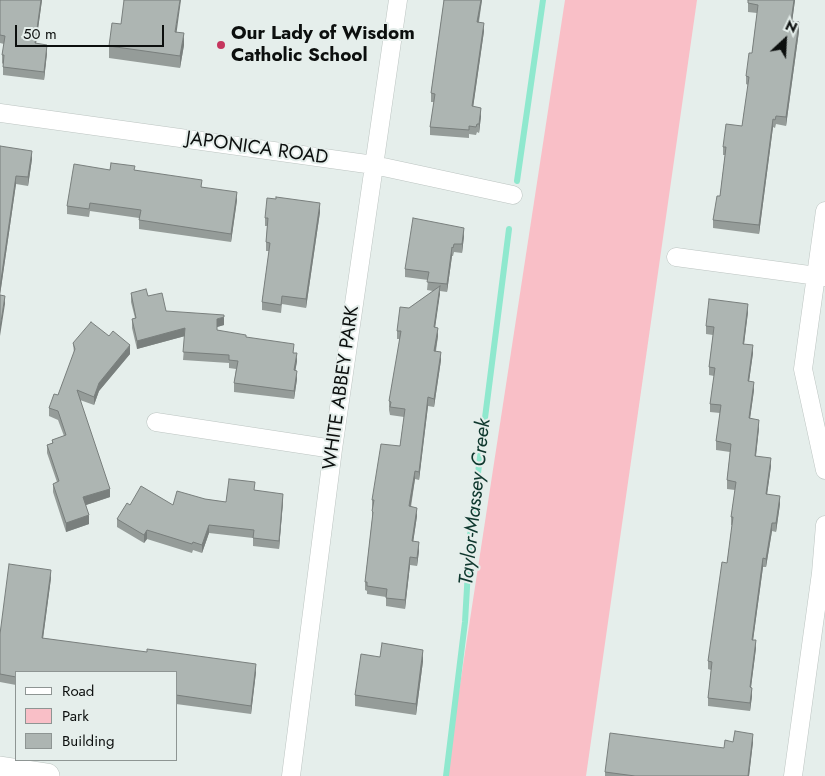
<!DOCTYPE html>
<html>
<head>
<meta charset="utf-8">
<style>
	body { margin:0 }
	#map { position:relative; width:825px; height:776px; overflow:hidden; background:#e5eeeb; font-family:Jost,sans-serif }
	canvas { display:block }
	.legend { position:absolute; left:15px; top:671px; width:162px; height:90px; box-sizing:border-box; background:#e5eeeb; border:1px solid #8e9593; margin:0; padding:6px 9px; list-style:none; font-size:15px; color:#0c0f0e }
	.legend li { display:flex; align-items:center; gap:10px; height:25px }
	.legend b { width:25px; border:1px solid #8e9593 }
	.north { position:absolute; left:760px; top:15px; width:50px; height:50px; -webkit-text-stroke:4px #e5eeeb; paint-order:stroke; rotate:25deg; font-size:14px; font-weight:700; line-height:20px; text-align:center; color:#0c0f0e }
	.north::after { content:''; display:block; margin:auto; width:18px; height:22px; background:#0c0f0e; clip-path:polygon(50% 0,100% 100%,50% 72%,0 100%) }
	.scale { position:absolute; left:15px; top:25px; width:149px; height:22px; box-sizing:border-box; border:2px solid #0c0f0e; border-top:0; padding-left:6px; font-size:15px; line-height:18px; white-space:nowrap; color:#0c0f0e; -webkit-text-stroke:4px #e5eeeb; paint-order:stroke }
</style>
</head>
<body>
<div id="map">
<canvas width="825" height="776"></canvas>
<ul class="legend">
<li><b style="height:6px;background:#fff"></b>Road</li>
<li><b style="height:14px;background:#f9bfc7"></b>Park</li>
<li><b style="height:14px;background:#adb5b2"></b>Building</li>
</ul>
<div class="north">N</div>
<div class="scale">50 m</div>
</div>
<script>
const ctx = document.querySelector('canvas').getContext('2d');
ctx.lineJoin = 'round';
function fillPath(path, color) {
  ctx.fillStyle = color;
  ctx.fill(path, 'evenodd');
}
function poly(rows) {
  const path = new Path2D();
  for (const r of rows) {
    path.moveTo(r[0], r[1]);
    for (let i = 2; i < r.length; i += 2) path.lineTo(r[i], r[i + 1]);
  }
  return path;
}
function trace(path, color, width, dash) {
  ctx.strokeStyle = color;
  ctx.lineWidth = width;
  ctx.lineCap = dash ? 'butt' : 'round';
  ctx.setLineDash(dash || []);
  ctx.stroke(path);
}
function write(font, color, halo, rows, align = 'center') {
  ctx.font = font + ' Jost,sans-serif';
  ctx.lineWidth = 4;
  ctx.setLineDash([]);
  ctx.textBaseline = 'middle';
  ctx.strokeStyle = halo;
  ctx.fillStyle = color;
  for (const [text, x, y, turn = 0] of rows) {
    ctx.save();
    ctx.translate(x, y);
    ctx.rotate((+turn || 0) * Math.PI / 180);
    ctx.textAlign = isNaN(turn) ? turn : align;
    if (halo) ctx.strokeText(text, 0, 0);
    ctx.fillText(text, 0, 0);
    ctx.restore();
  }
}
const green = poly([
	[565,0,697,0,586,776,446,776]
]);
const stream = poly([
	[517,181,543,0],
	[446,776,465,622,470,536,509,229]
]);
const minor = poly([
	[0,113,374,165,513,195],
	[825,211,803,369,825,470],
	[676,257,825,277],
	[156,422,333,449],
	[291,776,333,449,398,0],
	[793,776,821,573,825,525]
]);
const secondary = poly([
	[0,769,47,776]
]);
const wall = poly([
	[0,0,42,0,36,43,47,53,44,80,3,75,3,64,2,63,2,55,4,44,0,43],
	[444,0,482,0,479,22,484,31,473,107,481,116,479,133,477,132,476,135,469,134,469,138,430,135,430,127,434,102,431,102,431,93],
	[795,0,792,22,799,31,786,126,776,124,775,128,773,127,759,234,713,228,713,220,720,196,725,155,723,155,723,147,742,126,748,85,746,84,746,76,752,53,757,13,748,12,748,3],
	[121,24,177,32,184,45,180,68,109,58,109,46],
	[0,146,32,159,28,186,16,184,0,295],
	[110,170,135,170,202,187,237,200,231,242,139,229,139,218,90,211,89,217,67,214,67,206],
	[320,212,306,308,282,304,281,313,262,310,262,302,269,251,266,251,266,242,267,226,265,226,265,218],
	[464,236,462,253,454,252,453,256,452,256,447,292,440,291,435,327,438,336,436,351,441,360,434,407,428,406,419,480,415,479,411,507,417,516,413,542,419,551,417,566,410,565,405,609,386,606,386,597,367,594,367,591,365,590,365,582,372,520,372,500,400,446,404,417,390,415,389,410,389,401,400,339,397,339,397,331,409,308,433,291,427,290,428,280,405,277,405,269],
	[131,293,148,296,166,311,224,325,217,327,217,330,246,337,294,353,297,361,295,371,297,379,294,399,234,392,234,383,236,369,229,368,229,363,183,360,185,336,137,349,132,328,132,319,135,318,131,302],
	[748,312,744,344,753,353,749,381,754,390,750,418,759,428,756,456,771,466,767,494,780,504,776,532,772,531,766,567,763,567,753,640,756,648,751,687,752,696,750,711,708,706,708,698,711,670,708,669,708,661,727,563,732,525,731,525,731,517,735,490,727,489,727,480,730,452,716,450,716,441,720,413,710,412,710,404,714,376,709,375,709,367,713,335,706,334,706,326],
	[73,343,130,354,99,391,94,405,80,400,110,497,86,505,89,524,66,532,53,492,53,484,57,482,47,453,47,445,52,443,52,440,64,436,58,420,49,416,49,408,58,395,74,353],
	[255,490,283,502,279,549,253,546,253,538,209,533,202,553,193,550,192,553,147,539,144,543,117,527,117,519,130,505,173,505,205,499,226,502],
	[51,578,43,638,256,672,251,714,176,704,176,672,16,672,16,685,0,682,0,634],
	[380,657,423,661,416,715,355,706,355,695],
	[733,742,753,742,749,776,605,776,605,772,724,748]
]);
const shadedWall = poly([
	[41,0,42,0,35,51,35,43],
	[180,0,181,0,175,44,175,32],
	[481,0,482,0,477,30,477,22],
	[794,0,795,0,791,30,791,21],
	[799,22,799,31,786,126,786,117],
	[484,23,484,31,472,115,472,106],
	[184,33,184,45,180,68,180,56],
	[47,45,47,53,44,80,44,72],
	[481,108,481,116,479,133,479,124],
	[773,119,773,127,759,234,759,225],
	[32,151,32,159,28,186,28,177],
	[16,176,16,184,0,295,0,287],
	[237,192,237,200,231,242,231,234],
	[320,203,320,212,306,308,306,299],
	[464,228,464,236,462,253,462,244],
	[452,247,452,256,447,292,447,284],
	[440,286,440,294,434,335,434,327],
	[5,296,5,304,0,336,0,328],
	[748,304,748,312,743,352,743,344],
	[224,317,224,325,217,327,217,338,217,319],
	[185,328,185,336,137,349,137,341],
	[438,328,438,336,434,359,434,351],
	[130,345,130,354,99,391,94,405,94,397,99,383],
	[753,345,753,353,748,389,748,381],
	[441,352,441,360,434,407,434,399],
	[297,353,297,361,294,379,294,370],
	[297,371,297,379,294,399,294,391],
	[754,382,754,390,749,426,749,418],
	[428,397,428,406,419,480,419,472],
	[759,420,759,428,755,464,755,456],
	[771,458,771,466,766,502,766,494],
	[415,471,415,479,409,515,409,506],
	[110,489,110,497,83,506,83,497],
	[283,494,283,502,279,549,279,541],
	[780,496,780,504,776,532,776,523],
	[417,508,417,516,412,550,412,541],
	[89,515,89,524,66,532,66,523],
	[772,523,772,531,766,567,766,559],
	[209,525,209,533,202,553,202,545],
	[147,530,147,539,144,543,144,535],
	[419,542,419,551,417,566,417,558],
	[410,557,410,565,405,609,405,600],
	[763,558,763,567,752,648,752,640],
	[51,570,51,578,42,646,42,638],
	[756,640,756,648,750,695,750,687],
	[423,650,423,661,416,715,416,704],
	[256,664,256,672,251,714,251,706],
	[752,688,752,696,750,711,750,703],
	[753,734,753,742,749,776,748,776]
]);
const building = poly([
	[0,0,41,0,35,43,47,45,44,72,3,67,4,55,2,55,5,36,0,35,0,0],
	[124,0,180,0,175,32,184,33,180,56,109,46,112,23,121,24,124,0],
	[444,0,481,0,477,22,484,23,472,106,481,108,479,124,477,124,476,127,469,126,469,130,430,127,435,94,431,93,444,0],
	[748,0,794,0,791,21,799,22,786,117,776,116,775,120,773,119,759,225,713,220,717,196,720,196,726,147,723,147,726,124,742,126,749,77,746,76,749,53,752,53,758,5,748,3,748,0],
	[0,146,32,151,28,177,16,176,0,287,0,146],
	[111,163,135,166,134,170,202,180,201,187,237,192,231,234,139,220,141,210,90,203,89,209,67,206,74,164,110,170,111,163],
	[276,197,320,203,306,299,282,296,281,305,262,302,270,243,266,242,268,218,265,218,267,198,276,199,276,197],
	[413,218,464,228,462,244,454,244,453,248,452,247,447,284,427,282,429,272,405,269,413,218],
	[440,286,434,327,438,328,434,351,441,352,434,399,428,397,419,472,415,471,409,506,417,508,412,541,419,542,417,558,410,557,405,600,386,598,387,589,367,586,367,582,365,582,373,512,372,511,374,500,372,500,381,444,400,446,405,409,390,407,391,402,389,401,401,331,397,331,400,307,409,308,440,286],
	[146,289,148,296,162,293,166,311,224,315,224,317,217,319,217,330,246,335,246,337,294,344,293,353,297,353,294,370,297,371,294,391,234,383,238,361,229,360,229,355,183,352,185,328,137,341,132,319,136,318,131,293,146,289],
	[0,295,5,296,0,328,0,295],
	[709,299,748,304,743,344,753,345,748,381,754,382,749,418,759,420,755,456,771,458,766,494,780,496,776,523,772,523,766,559,763,558,752,640,756,640,750,687,752,688,750,703,708,698,712,662,708,661,722,562,727,563,733,517,731,517,736,482,727,480,731,444,716,441,721,405,710,404,715,368,709,367,714,327,706,326,709,299],
	[91,322,109,336,113,331,130,345,99,383,94,397,77,390,110,489,83,497,89,515,66,523,53,484,59,481,47,445,53,443,52,440,66,435,58,411,49,408,54,394,58,395,75,349,73,343,91,322],
	[229,479,255,482,254,490,283,494,279,541,253,538,254,530,209,525,202,545,193,542,192,544,147,530,144,535,117,519,127,503,130,505,141,486,173,505,177,491,205,499,226,502,229,479],
	[9,564,51,570,42,638,147,652,147,649,256,664,251,706,176,695,176,672,16,672,16,677,0,674,0,634,9,564],
	[382,643,423,650,416,704,355,695,361,654,380,657,382,643],
	[735,731,753,734,748,776,635,776,605,772,610,733,724,748,725,740,733,742,735,731]
]);
const markers = [
	[221,45,5,"#c5365e"]
];
const poiNames = [
	["Our Lady of Wisdom",231,34],
	["Catholic School",231,56]
];
const streetNames = [
	["JAPONICA ROAD",257,149,8],
	["WHITE ABBEY PARK",342,388,-82]
];
const waterNames = [
	["Taylor-Massey Creek",476,502,-84]
];
fillPath(green, '#f9bfc7');
trace(stream, '#8fe8ce', 6);
trace(minor, '#bcc4c1', 19);
trace(secondary, '#bcc4c1', 26);
trace(minor, '#fff', 18);
trace(secondary, '#fff', 25);
fillPath(wall, '#959c99');
fillPath(shadedWall, '#797f7d');
fillPath(building, '#adb5b2');
trace(building, '#797f7d', 1);
for (const [x, y, r, color] of markers) {
  const dot = new Path2D();
  dot.arc(x, y, r, 0, 2 * Math.PI);
  ctx.fillStyle = color;
  ctx.fill(dot);
  trace(dot, '#e5eeeb', 2);
}
write('bold 19px', '#0c0f0e', '#e5eeeb', poiNames, 'left');
write('19px', '#0c0f0e', '#e5eeeb', streetNames);
write('italic 20px', '#0e372d', '#e5eeeb', waterNames);
</script>
</body>
</html>
